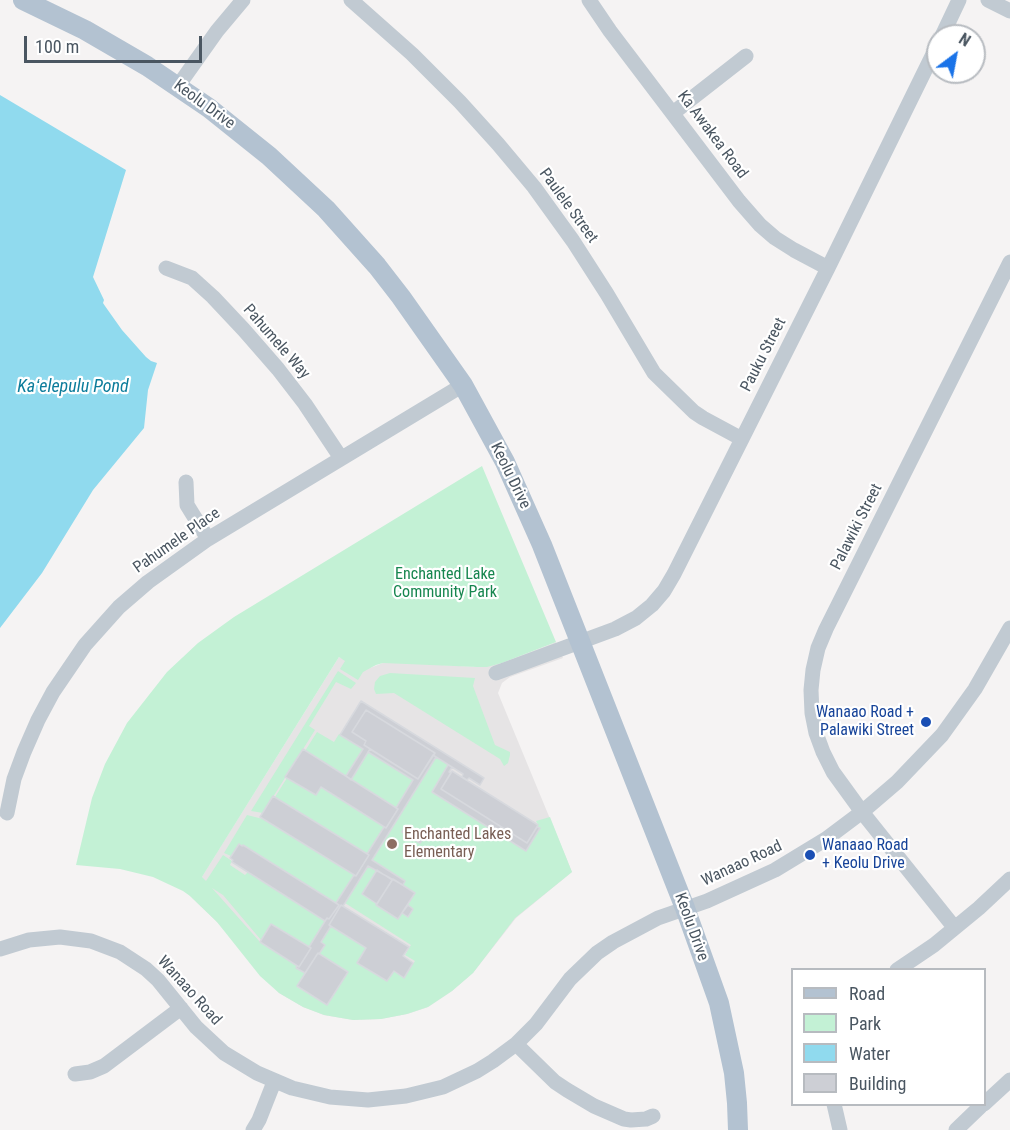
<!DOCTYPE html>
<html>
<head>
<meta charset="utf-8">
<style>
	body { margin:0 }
	#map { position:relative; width:1010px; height:1130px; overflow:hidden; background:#f5f3f3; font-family:"Roboto Condensed",sans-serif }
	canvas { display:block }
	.legend { position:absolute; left:791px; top:968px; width:195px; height:138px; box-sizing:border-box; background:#fff; border:2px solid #b7bbc0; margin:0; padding:8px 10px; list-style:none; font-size:18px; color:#4a5661 }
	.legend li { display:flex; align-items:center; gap:12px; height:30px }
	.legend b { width:30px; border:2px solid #b7bbc0 }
	.north { position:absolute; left:926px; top:24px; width:60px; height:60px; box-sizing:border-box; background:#fff; border:2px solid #b7bbc0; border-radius:50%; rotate:32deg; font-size:16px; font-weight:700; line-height:24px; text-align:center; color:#4a5661 }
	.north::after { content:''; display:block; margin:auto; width:21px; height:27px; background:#1a73e8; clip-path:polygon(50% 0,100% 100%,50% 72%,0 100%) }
	.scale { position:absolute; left:24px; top:36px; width:178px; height:27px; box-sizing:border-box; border:3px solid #4a5661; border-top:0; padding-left:8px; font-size:18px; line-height:21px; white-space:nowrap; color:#4a5661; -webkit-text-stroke:4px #fff; paint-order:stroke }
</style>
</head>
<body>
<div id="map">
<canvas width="1010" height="1130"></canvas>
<ul class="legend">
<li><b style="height:8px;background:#b3c2d1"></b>Road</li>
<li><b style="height:16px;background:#c3f1d5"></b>Park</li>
<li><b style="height:16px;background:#90daee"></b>Water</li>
<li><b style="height:16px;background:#cdcfd5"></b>Building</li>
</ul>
<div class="north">N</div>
<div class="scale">100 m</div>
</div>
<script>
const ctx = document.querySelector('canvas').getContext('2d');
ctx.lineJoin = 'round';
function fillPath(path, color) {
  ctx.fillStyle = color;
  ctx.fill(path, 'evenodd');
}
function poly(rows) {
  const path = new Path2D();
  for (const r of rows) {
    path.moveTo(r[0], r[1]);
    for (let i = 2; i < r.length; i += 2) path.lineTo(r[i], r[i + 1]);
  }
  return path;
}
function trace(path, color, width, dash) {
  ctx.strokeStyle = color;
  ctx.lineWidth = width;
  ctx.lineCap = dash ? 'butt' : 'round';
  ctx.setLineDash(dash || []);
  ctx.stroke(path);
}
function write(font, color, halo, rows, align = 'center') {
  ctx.font = font + ' "Roboto Condensed",sans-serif';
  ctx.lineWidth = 4.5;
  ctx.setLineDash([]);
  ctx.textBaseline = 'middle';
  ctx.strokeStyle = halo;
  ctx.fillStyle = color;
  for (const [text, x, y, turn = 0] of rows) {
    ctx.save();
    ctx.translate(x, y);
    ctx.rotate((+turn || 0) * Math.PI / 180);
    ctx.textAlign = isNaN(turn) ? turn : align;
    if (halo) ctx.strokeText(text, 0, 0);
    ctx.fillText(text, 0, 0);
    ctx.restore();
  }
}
const education = poly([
	[556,642,563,658,510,677,502,683,498,693,572,872,516,918,473,973,452,991,428,1007,407,1014,381,1019,353,1020,324,1015,303,1007,279,993,217,922,190,896,339,657,370,668,383,663,390,662,477,667,502,663]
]);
const green = poly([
	[482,466,556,642,502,663,487,667,477,667,383,663,376,665,363,672,358,680,340,669,345,661,339,657,202,877,206,881,223,855,232,861,230,865,245,875,248,872,325,921,309,947,272,924,261,940,223,895,212,888,260,942,297,966,297,968,305,973,297,987,327,1005,348,972,319,954,325,945,321,942,331,926,366,948,357,963,387,981,394,971,404,977,415,961,405,955,411,945,345,903,368,866,376,871,362,894,377,904,377,905,398,919,402,913,408,916,413,909,408,905,415,893,403,885,405,881,372,860,436,757,448,765,432,792,526,850,539,828,537,827,538,825,536,821,550,817,572,872,515,918,473,973,452,991,428,1007,407,1014,381,1019,353,1020,324,1015,303,1007,279,993,260,976,217,922,190,896,183,891,153,877,120,869,76,865,92,798,105,764,127,723,167,672,198,643,234,617],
	[338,671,356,683,351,689,336,682,309,726,315,730,263,813,251,811],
	[390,673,475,678,473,686,495,745,510,752,510,755,508,763,504,766,500,759,394,693,376,694,374,689,375,682,380,676],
	[317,732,334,742,339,734,363,749,346,776,305,751],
	[368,752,413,780,396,808,351,780],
	[287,778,315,795,321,787,384,827,367,854,275,797],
	[247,815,263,819,354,875,336,903,243,845,242,846,239,844,231,856,224,853]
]);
const water = poly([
	[0,95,126,170,93,277,104,300,103,303,105,306,122,330,146,357,151,361,157,363,148,390,144,428,93,490,42,573,0,628]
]);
const building = poly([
	[361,701,484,778,480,785,469,778,467,780,462,777,463,774,433,755,435,753,366,710,352,732,366,741,364,745,370,749,351,780,346,776,363,749,340,735,361,701],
	[366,710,435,753,418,779,364,745,366,741,352,732,366,710],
	[303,749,398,809,386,828,321,787,316,795,285,777,303,749],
	[370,749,418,779,433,755,436,757,372,860,405,881,403,885,368,866,345,903,343,906,341,905,329,925,331,926,321,942,325,945,319,954,318,953,305,973,296,968,297,966,299,967,311,948,309,947,327,918,329,919,339,905,336,903,354,875,356,876,369,855,367,854,384,827,386,828,398,809,396,808,413,780,368,752,370,749],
	[448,765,452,767,449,772,451,773,441,789,527,843,537,827,540,828,526,851,432,792,448,765],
	[452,771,538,825,527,843,441,789,452,771],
	[273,796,369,855,356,876,260,817,273,796],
	[405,827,423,839,420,843,402,832,405,827],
	[239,844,242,846,243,845,339,905,329,919,327,918,325,921,232,862,233,860,230,858,239,844],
	[377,870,392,880,377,904,362,894,377,870],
	[393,879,415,893,398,919,376,905,393,879],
	[341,905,409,947,403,956,413,963,404,978,394,971,387,981,357,963,366,948,329,925,341,905],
	[408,905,413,909,408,917,402,913,408,905],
	[271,924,311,948,299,967,260,942,271,924],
	[318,953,348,972,327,1005,297,986,318,953]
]);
const minor = poly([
	[351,0,412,54,460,102,498,144,534,187,573,241,607,294,654,373,694,412,703,418,742,439],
	[589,0,610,31,739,201,760,225,775,238,794,250,828,268],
	[988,0,1010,11],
	[942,36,959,0],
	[178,86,217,31,243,0],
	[673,113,746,56],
	[166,268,192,278,213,297,244,330,278,369,305,404,341,458],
	[186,482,187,505,208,539],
	[496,673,615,629,636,618,652,605,664,591,674,574,828,268,938,44],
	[7,813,14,779,24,752,38,720,53,692,85,645,119,607,148,582,208,539,463,385],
	[954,927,862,812,833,772,823,752,816,733,812,713,811,690,813,670,818,648,826,629,1010,262],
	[0,949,29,940,60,937,91,941,120,952,146,969,158,980,196,1027,224,1053,257,1073,292,1088,330,1097,368,1100,406,1096,443,1087,477,1071,493,1061,516,1044,536,1024,570,979,597,953,613,942,658,918,707,901,775,870,826,839,862,812,897,782,942,735,975,689,1010,628],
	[897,970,934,945,979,908,1010,879],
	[516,1044,555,1082,567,1090,594,1106,624,1119,631,1120,646,1119,653,1116],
	[75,1074,90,1072,104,1066,181,1008],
	[834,1104,840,1130],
	[984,1104,1010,1080],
	[253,1130,259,1120,274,1082],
	[956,1130,983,1104]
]);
const major = poly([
	[23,0,85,30,147,66,209,108,269,156,326,209,377,266,401,297,463,385,505,462,542,545,685,908,719,1003,734,1073,737,1103,738,1130]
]);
const markers = [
	[926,722,6,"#1a4fb4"],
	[392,844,6,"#8d6e63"],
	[810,855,6,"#1a4fb4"]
];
const streetNames = [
	["Keolu Drive",204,105,36],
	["Ka Awakea Road",712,135,53],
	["Paulele Street",568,206,54],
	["Pahumele Way",276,342,49],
	["Pauku Street",764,355,-63],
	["Keolu Drive",510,476,64],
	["Palawiki Street",857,527,-63],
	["Pahumele Place",177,541,-35],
	["Wanaao Road",742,864,-25],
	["Keolu Drive",691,927,70],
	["Wanaao Road",189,991,48]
];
const parkNames = [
	["Enchanted Lake",445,575],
	["Community Park",445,593]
];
const transitNames = [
	["Wanaao Road +",914,713],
	["Palawiki Street",914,731],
	["Wanaao Road",822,846,"left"],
	["+ Keolu Drive",822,864,"left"]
];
const educationNames = [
	["Enchanted Lakes",404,835],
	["Elementary",404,853]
];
const waterNames = [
	["Kaʻelepulu Pond",73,387]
];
fillPath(education, '#e6e4e5');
fillPath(green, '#c3f1d5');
fillPath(water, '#90daee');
fillPath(building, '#cdcfd5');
trace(building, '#d7d9de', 1.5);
trace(minor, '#c1cad2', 15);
trace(major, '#b3c2d1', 20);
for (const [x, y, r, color] of markers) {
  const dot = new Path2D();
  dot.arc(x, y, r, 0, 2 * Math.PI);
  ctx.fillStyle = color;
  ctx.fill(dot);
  trace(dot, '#fff', 2);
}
write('16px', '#4a5661', '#fff', streetNames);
write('16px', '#17864f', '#fff', parkNames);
write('16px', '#164399', '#fff', transitNames, 'right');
write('16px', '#785e54', '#fff', educationNames, 'left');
write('italic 18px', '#0c7c9b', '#fff', waterNames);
</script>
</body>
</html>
